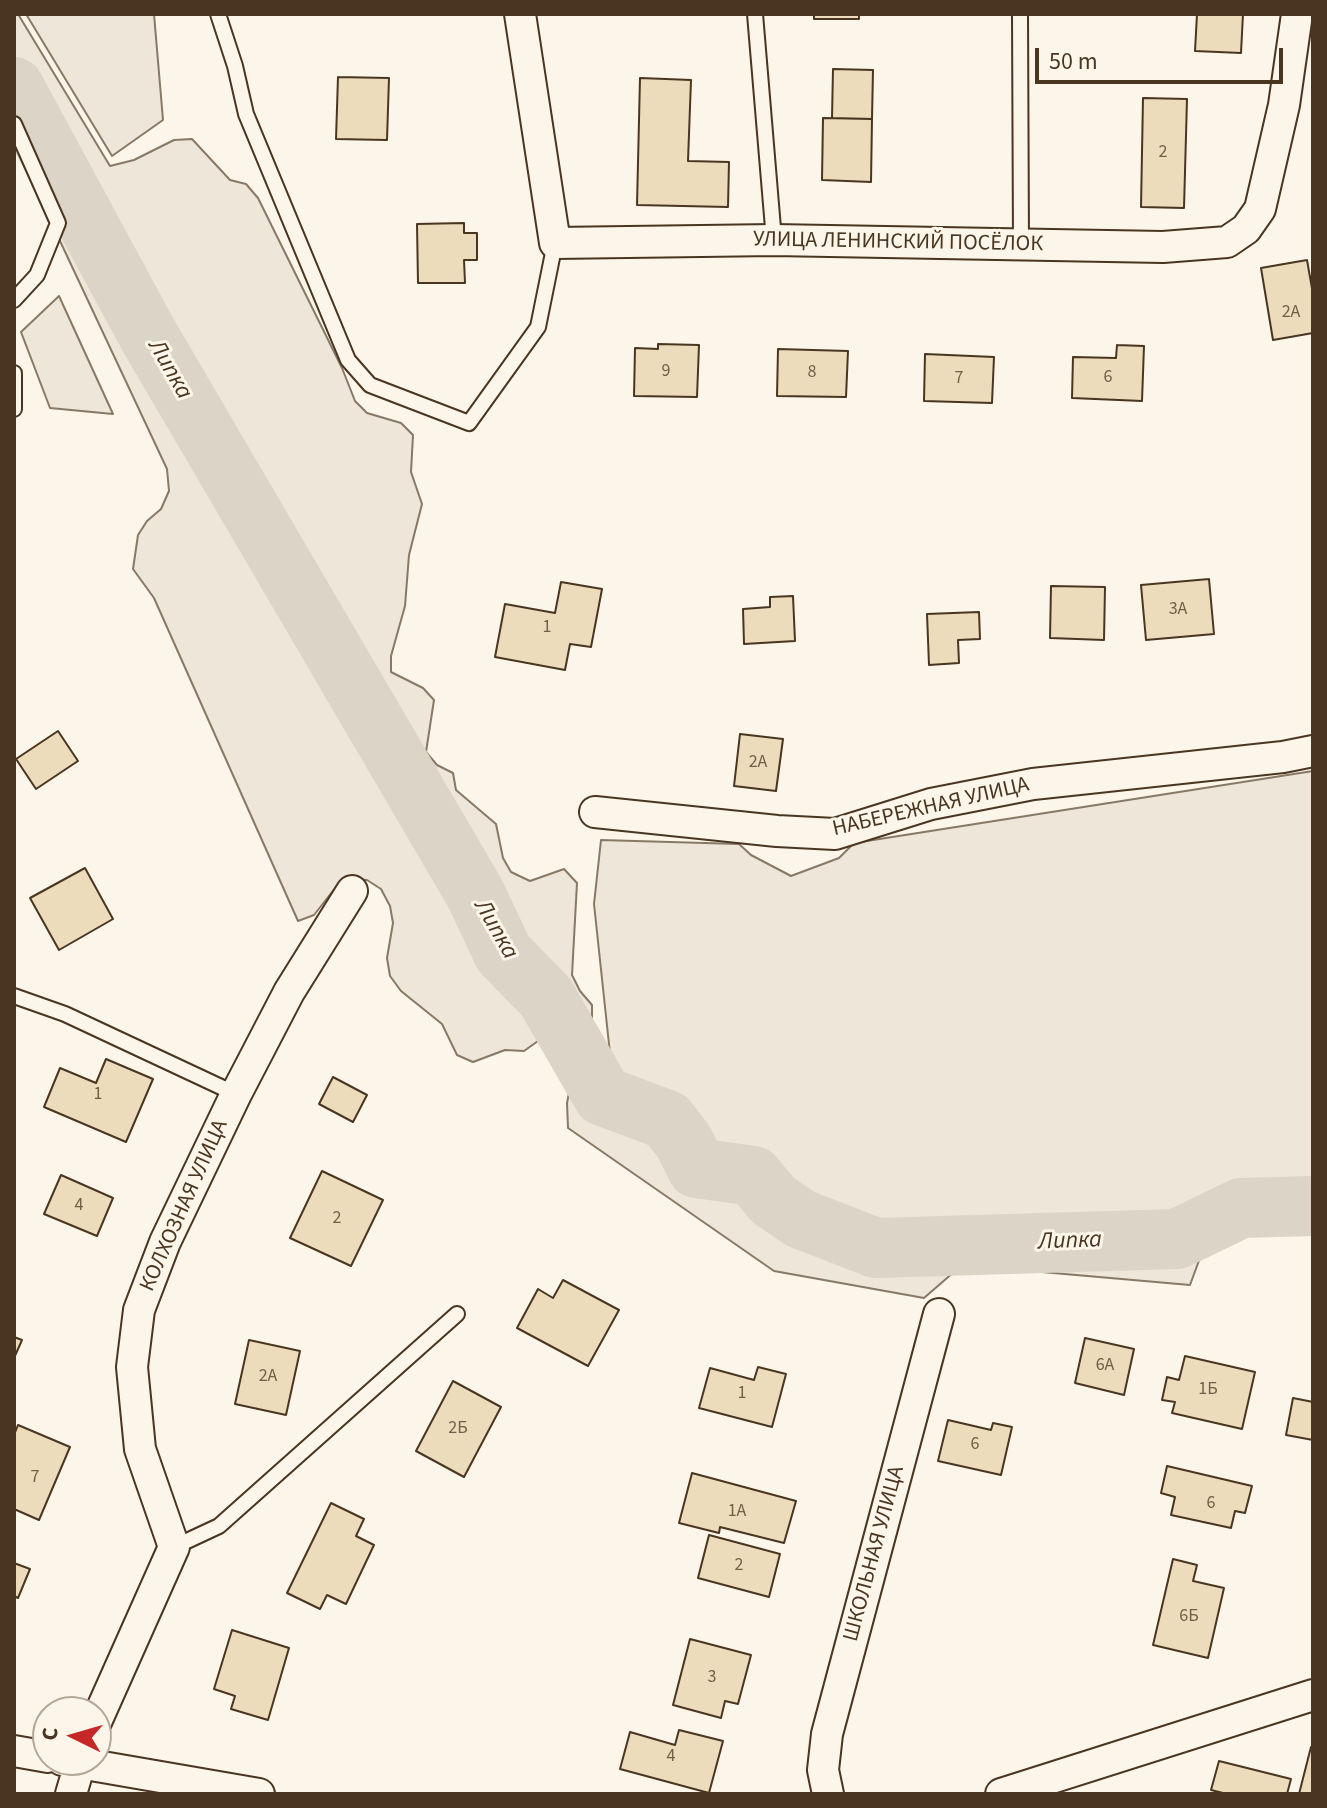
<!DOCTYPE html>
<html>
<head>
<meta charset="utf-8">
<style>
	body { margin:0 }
	#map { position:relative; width:1327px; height:1808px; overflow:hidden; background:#fbf6e9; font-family:"Source Sans 3",sans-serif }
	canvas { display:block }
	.frame { position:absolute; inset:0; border:16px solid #4a3520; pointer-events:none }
	.north { position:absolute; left:32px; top:1696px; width:80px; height:80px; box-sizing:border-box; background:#fbf6e9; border:2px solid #b4a999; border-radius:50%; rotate:275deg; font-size:22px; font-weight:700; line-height:32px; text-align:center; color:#4a3520 }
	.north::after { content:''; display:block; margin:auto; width:28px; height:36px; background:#c62828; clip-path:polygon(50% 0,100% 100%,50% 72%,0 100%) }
	.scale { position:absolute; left:1035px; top:48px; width:248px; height:36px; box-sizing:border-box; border:4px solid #4a3520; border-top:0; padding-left:10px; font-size:24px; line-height:28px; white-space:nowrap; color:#4a3520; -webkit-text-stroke:6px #fbf6e9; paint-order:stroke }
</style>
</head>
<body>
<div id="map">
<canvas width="1327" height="1808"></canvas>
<div class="frame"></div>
<div class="north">С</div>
<div class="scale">50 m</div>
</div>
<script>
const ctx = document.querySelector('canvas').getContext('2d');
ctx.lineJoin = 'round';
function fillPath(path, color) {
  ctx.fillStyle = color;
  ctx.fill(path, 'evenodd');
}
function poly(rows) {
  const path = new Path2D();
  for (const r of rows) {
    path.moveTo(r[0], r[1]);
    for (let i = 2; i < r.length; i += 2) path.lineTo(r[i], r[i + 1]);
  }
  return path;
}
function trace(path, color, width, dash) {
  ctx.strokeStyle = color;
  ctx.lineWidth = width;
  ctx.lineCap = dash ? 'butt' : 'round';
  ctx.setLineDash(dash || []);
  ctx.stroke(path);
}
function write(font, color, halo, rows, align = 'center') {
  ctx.font = font + ' "Source Sans 3",sans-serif';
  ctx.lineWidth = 6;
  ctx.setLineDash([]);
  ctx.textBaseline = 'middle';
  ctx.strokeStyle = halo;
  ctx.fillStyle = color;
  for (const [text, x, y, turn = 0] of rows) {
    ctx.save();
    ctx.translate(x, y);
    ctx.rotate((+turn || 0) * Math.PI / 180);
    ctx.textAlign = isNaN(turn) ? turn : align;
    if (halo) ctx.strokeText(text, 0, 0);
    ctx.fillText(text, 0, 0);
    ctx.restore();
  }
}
const green = poly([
	[14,14,18,14,110,166,134,160,174,140,192,139,230,180,246,184,258,198,342,368,355,401,367,413,401,423,413,435,411,472,422,504,409,555,405,606,391,656,391,672,423,688,434,700,426,752,437,765,453,773,456,790,496,824,503,858,511,872,530,881,564,869,577,883,572,975,580,991,592,1005,592,1021,583,1034,567,1040,552,1031,524,1051,505,1050,473,1062,457,1055,442,1024,401,991,390,976,387,958,393,923,390,906,381,889,367,880,351,879,336,887,314,915,298,921,154,598,133,569,138,535,147,521,161,509,169,491,167,469,14,143,14,14],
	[26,14,154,14,163,120,112,156,26,14],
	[59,296,113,414,50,408,21,332,59,296],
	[1313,771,1313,1229,1208,1236,1190,1285,962,1265,924,1298,774,1271,568,1128,567,1103,572,1078,611,1063,594,904,601,840,739,844,751,855,791,876,839,858,854,843,1313,771]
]);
const river = poly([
	[14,87,147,333,476,895,503,953,546,997,603,1096,667,1120,684,1142,697,1168,753,1176,773,1200,801,1219,876,1248,1177,1239,1241,1208,1313,1206]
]);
const building = poly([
	[814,14,859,14,859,19,814,19,814,14],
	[1197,14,1243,14,1241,53,1195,51,1197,14],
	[833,69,873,70,872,119,832,118,833,69],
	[338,77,389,78,387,140,336,139,338,77],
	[640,78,691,80,688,161,729,162,728,207,637,205,640,78],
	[1143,98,1187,99,1184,208,1141,207,1143,98],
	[823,118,872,119,871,182,822,180,823,118],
	[464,223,464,233,477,233,477,260,464,260,465,283,418,283,417,224,464,223],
	[1307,260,1313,294,1313,333,1273,340,1261,268,1307,260],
	[658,344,699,345,697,397,634,396,635,348,658,349,658,344],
	[1117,345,1144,346,1142,401,1072,398,1073,357,1116,358,1117,345],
	[778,349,848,351,846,397,777,396,778,349],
	[925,354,994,357,992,403,924,401,925,354],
	[1209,579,1214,634,1146,640,1141,585,1209,579],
	[561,582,602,589,591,647,570,644,565,670,495,657,505,604,555,613,561,582],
	[1051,586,1105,587,1104,640,1050,638,1051,586],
	[793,596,795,641,744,644,743,609,770,607,770,597,793,596],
	[979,612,980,639,958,640,959,663,929,665,927,614,979,612],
	[58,731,78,761,36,789,16,759,58,731],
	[740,734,783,739,776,791,734,786,740,734],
	[85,868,113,919,59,950,30,898,85,868],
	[106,1059,153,1079,126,1142,44,1107,60,1068,96,1083,106,1059],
	[333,1077,367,1095,353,1122,319,1104,333,1077],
	[322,1171,383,1200,351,1266,290,1238,322,1171],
	[61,1175,113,1198,97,1236,44,1214,61,1175],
	[563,1280,619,1310,588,1366,517,1328,538,1289,553,1298,563,1280],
	[14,1337,22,1340,14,1358,14,1337],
	[1085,1338,1134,1349,1124,1395,1075,1383,1085,1338],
	[249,1340,300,1351,286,1415,235,1404,249,1340],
	[1185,1356,1255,1372,1242,1429,1172,1413,1175,1402,1162,1400,1167,1377,1179,1380,1185,1356],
	[758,1367,786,1374,772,1427,699,1408,710,1368,754,1380,758,1367],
	[453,1381,501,1407,464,1477,416,1451,453,1381],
	[1293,1398,1313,1402,1313,1440,1286,1435,1293,1398],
	[948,1420,991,1430,993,1423,1012,1427,1001,1475,938,1461,948,1420],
	[18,1425,70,1447,39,1520,14,1509,14,1435,18,1425],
	[1167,1466,1252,1486,1245,1513,1235,1511,1231,1528,1171,1515,1175,1497,1161,1493,1167,1466],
	[692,1473,796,1501,784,1543,720,1527,719,1533,679,1523,692,1473],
	[331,1503,364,1519,356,1536,374,1545,346,1604,327,1595,320,1609,287,1593,331,1503],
	[709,1535,780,1554,769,1597,698,1578,709,1535],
	[1173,1559,1197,1565,1193,1581,1224,1588,1208,1658,1153,1645,1173,1559],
	[14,1563,30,1569,18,1598,14,1596,14,1563],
	[232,1630,289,1648,268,1720,231,1709,235,1696,214,1689,232,1630],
	[690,1639,751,1655,738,1704,725,1701,721,1718,673,1705,690,1639],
	[679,1730,723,1741,709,1793,620,1769,630,1732,675,1745,679,1730],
	[1311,1747,1313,1747,1313,1794,1299,1794,1311,1747],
	[1219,1761,1291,1779,1287,1794,1227,1794,1211,1790,1219,1761]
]);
const service = poly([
	[218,14,235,66,246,114,348,360,370,385,469,423,538,327,555,243],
	[755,14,774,240],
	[1020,14,1021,244],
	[14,124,58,223,37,275,14,300],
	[14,373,14,409],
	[14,996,65,1014,236,1094],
	[174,1547,219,1526,457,1314]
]);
const minor = poly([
	[520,14,555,243,774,240,1163,247,1227,242,1246,229,1260,209,1284,105,1297,14],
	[595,812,777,831,835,834,931,804,1033,784,1283,757,1313,751],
	[96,1722,174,1547,140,1449,132,1367,139,1310,165,1242,236,1094,289,992,352,891],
	[14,1751,48,1757],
	[62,1760,259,1794],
	[71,1794,81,1760],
	[828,1794,823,1770,827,1734,939,1314],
	[1001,1794,1313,1695]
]);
const numberNames = [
	["2",1163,153],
	["2А",1291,313],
	["9",666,372],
	["8",812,373],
	["6",1108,378],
	["7",959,379],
	["3А",1178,610],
	["1",547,628],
	["2А",758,763],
	["1",98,1095],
	["4",79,1206],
	["2",337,1219],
	["6А",1105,1366],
	["2А",268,1377],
	["1Б",1208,1390],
	["1",742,1394],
	["2Б",458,1429],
	["6",975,1445],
	["7",35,1478],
	["6",1211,1504],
	["1А",737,1512],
	["2",739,1566],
	["6Б",1189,1617],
	["3",712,1678],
	["4",671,1757]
];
const streetNames = [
	["УЛИЦА ЛЕНИНСКИЙ ПОСЁЛОК",898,243,1],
	["НАБЕРЕЖНАЯ УЛИЦА",931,808,-13],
	["КОЛХОЗНАЯ УЛИЦА",185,1206,-66],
	["ШКОЛЬНАЯ УЛИЦА",875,1554,-75]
];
const waterNames = [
	["Липка",169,370,60],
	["Липка",495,930,60],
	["Липка",1070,1242,-2]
];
fillPath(green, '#ede6d9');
trace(green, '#887966', 2);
trace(river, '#dcd4c6', 60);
fillPath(building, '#ecdcbc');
trace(building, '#4a3520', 2);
trace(service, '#4a3520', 18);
trace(minor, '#4a3520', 34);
trace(service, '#fbf6e9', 14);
trace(minor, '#fbf6e9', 30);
write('18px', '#725f47', null, numberNames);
write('22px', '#4a3520', '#fbf6e9', streetNames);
write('italic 24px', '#4a3520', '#fbf6e9', waterNames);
</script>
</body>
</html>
